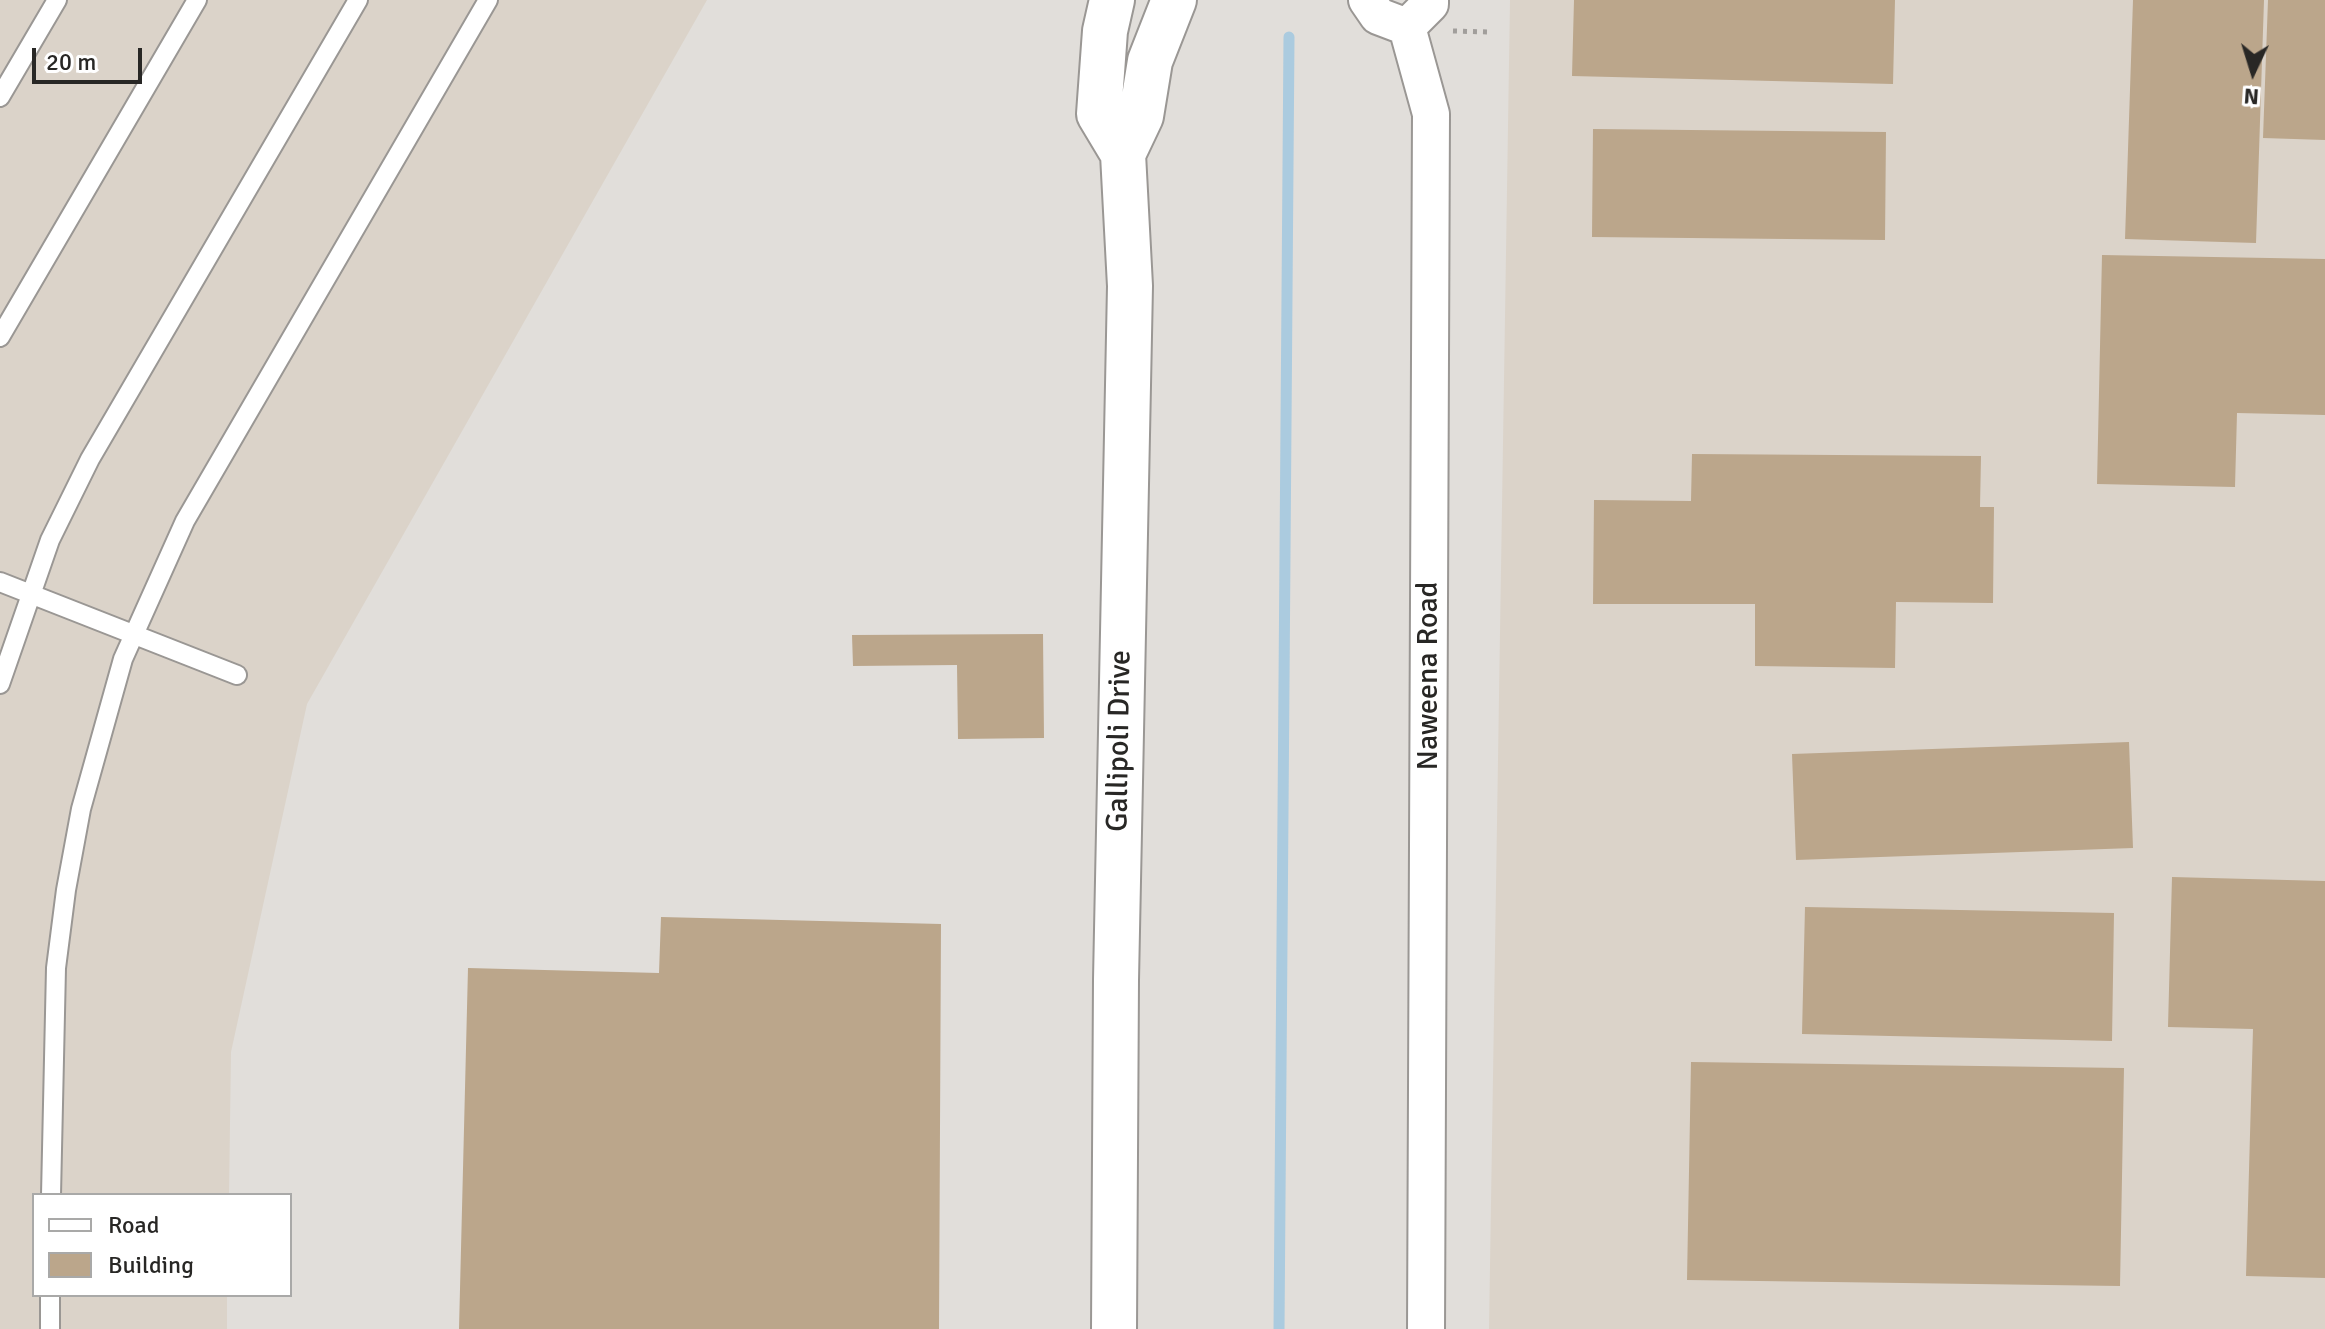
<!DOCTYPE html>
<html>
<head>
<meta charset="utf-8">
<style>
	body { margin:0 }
	#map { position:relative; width:2325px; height:1329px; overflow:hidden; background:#e1deda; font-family:Signika,sans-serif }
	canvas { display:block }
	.legend { position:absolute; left:32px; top:1193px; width:260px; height:104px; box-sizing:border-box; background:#fff; border:2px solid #a9a9a8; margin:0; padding:10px 14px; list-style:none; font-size:24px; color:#282725 }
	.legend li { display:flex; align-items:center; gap:16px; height:40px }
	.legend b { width:40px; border:2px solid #a9a9a8 }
	.north { position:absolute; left:2213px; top:32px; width:80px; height:80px; -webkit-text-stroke:6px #fff; paint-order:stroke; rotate:184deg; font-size:22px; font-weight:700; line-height:32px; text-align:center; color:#282725 }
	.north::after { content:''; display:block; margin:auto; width:28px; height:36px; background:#282725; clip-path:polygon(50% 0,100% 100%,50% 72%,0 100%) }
	.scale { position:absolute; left:32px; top:48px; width:110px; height:36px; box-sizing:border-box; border:4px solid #282725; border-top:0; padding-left:10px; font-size:24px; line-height:28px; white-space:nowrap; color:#282725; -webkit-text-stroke:6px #fff; paint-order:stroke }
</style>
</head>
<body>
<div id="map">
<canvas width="2325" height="1329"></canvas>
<ul class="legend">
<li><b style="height:10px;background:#fff"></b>Road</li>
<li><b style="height:22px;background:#bba68b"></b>Building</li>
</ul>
<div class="north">N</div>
<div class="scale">20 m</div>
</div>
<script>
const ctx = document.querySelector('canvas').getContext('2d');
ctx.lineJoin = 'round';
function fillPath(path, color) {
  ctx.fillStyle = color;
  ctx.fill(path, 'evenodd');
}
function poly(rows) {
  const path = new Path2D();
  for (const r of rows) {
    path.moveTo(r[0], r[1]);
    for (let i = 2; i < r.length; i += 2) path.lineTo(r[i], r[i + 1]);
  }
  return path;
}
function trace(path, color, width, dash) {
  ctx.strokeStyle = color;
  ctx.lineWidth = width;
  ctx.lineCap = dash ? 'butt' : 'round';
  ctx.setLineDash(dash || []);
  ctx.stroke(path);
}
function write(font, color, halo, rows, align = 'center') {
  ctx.font = font + ' Signika,sans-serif';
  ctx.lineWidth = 8;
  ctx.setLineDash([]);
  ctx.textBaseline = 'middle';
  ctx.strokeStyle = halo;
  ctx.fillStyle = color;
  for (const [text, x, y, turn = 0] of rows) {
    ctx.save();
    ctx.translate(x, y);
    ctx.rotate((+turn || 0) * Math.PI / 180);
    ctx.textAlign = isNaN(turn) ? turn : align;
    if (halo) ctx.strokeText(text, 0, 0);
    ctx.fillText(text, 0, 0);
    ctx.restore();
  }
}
const built = poly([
	[0,0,707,0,307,704,231,1052,229,1195,34,1195,34,1295,227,1295,227,1329,0,1329],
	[1510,0,2325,0,2325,1329,1489,1329]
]);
const stream = poly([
	[1279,1329,1289,37]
]);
const building = poly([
	[1574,0,1895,0,1893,84,1572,76],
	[2133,0,2264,0,2256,243,2125,239],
	[2268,0,2325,0,2325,140,2263,138],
	[1593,129,1886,132,1885,240,1592,237],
	[2102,255,2325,259,2325,415,2237,413,2235,487,2097,484],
	[1692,454,1981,456,1980,507,1994,507,1993,603,1896,602,1895,668,1755,666,1755,604,1593,604,1594,500,1691,501],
	[1043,634,1044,738,958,739,957,665,853,666,852,635],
	[2129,742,2133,848,1796,860,1792,754],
	[2172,877,2325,881,2325,1278,2246,1276,2253,1029,2168,1027],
	[1805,907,2114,913,2112,1041,1802,1034],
	[661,917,941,924,939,1329,459,1329,468,968,659,973],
	[1691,1062,2124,1068,2120,1286,1687,1280]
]);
const path = poly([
	[1453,31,1488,32]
]);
const service = poly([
	[0,97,57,0],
	[0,337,197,0],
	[0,582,237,675],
	[0,684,50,540,90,459,358,0],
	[51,1195,56,968,66,890,81,809,123,659,185,521,488,0],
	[50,1329,50,1295]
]);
const minor = poly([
	[1367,0,1378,16,1407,27],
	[1407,27,1431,114,1426,1329],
	[1407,27,1430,4,1430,0]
]);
const tertiary = poly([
	[1112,0,1105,31,1099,114,1123,154],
	[1114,1329,1116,980,1130,286,1123,154,1141,116,1150,61,1174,0]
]);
const streetNames = [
	["Naweena Road",1429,676,-90],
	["Gallipoli Drive",1120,741,-89]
];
fillPath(built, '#dbd3c9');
trace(stream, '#abcbdf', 11);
fillPath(building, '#bba68b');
trace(service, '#9a9794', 22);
trace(minor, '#9a9794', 40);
trace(tertiary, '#9a9794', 48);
trace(path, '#a19e9b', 5, [4, 6]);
trace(service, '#fff', 18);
trace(minor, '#fff', 36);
trace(tertiary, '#fff', 44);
write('30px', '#282725', '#fff', streetNames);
</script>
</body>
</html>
